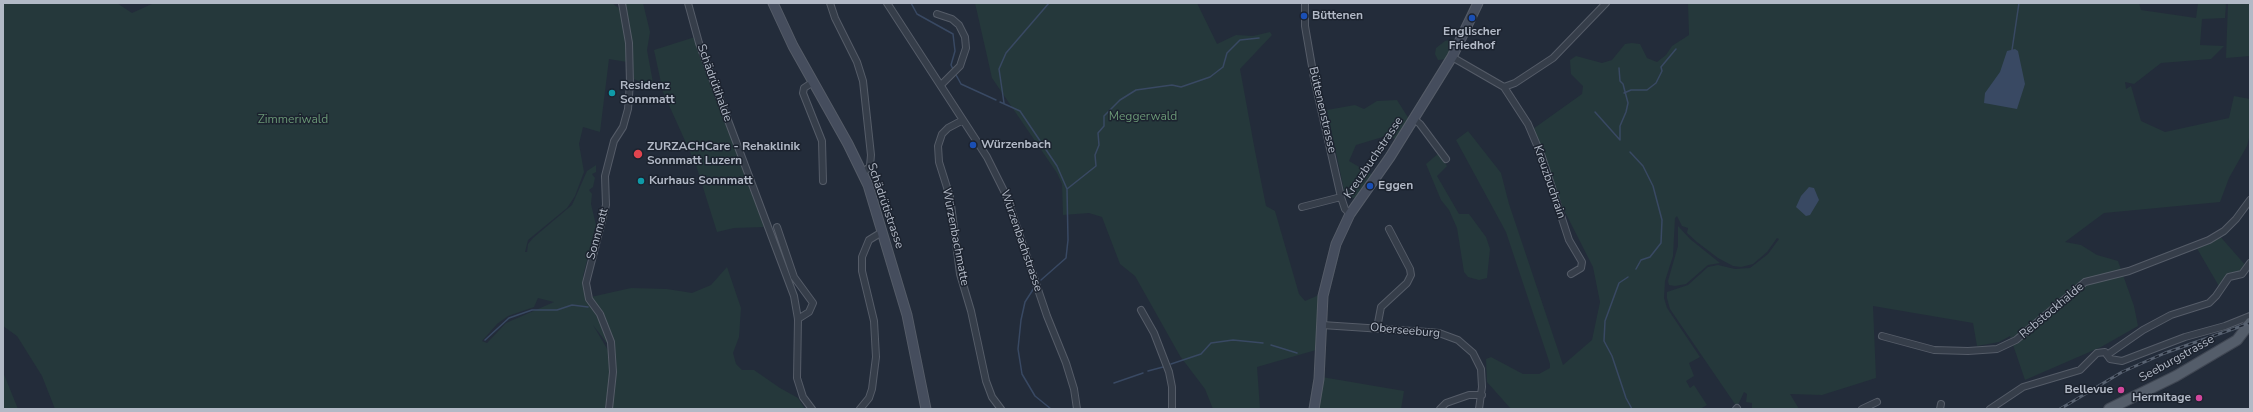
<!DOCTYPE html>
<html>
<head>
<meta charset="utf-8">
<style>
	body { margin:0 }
	#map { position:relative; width:2253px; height:412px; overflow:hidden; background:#232c3a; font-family:"Nunito Sans",sans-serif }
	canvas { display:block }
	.frame { position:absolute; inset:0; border:4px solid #b2b9c6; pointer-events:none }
</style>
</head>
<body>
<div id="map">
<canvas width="2253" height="412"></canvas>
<div class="frame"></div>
</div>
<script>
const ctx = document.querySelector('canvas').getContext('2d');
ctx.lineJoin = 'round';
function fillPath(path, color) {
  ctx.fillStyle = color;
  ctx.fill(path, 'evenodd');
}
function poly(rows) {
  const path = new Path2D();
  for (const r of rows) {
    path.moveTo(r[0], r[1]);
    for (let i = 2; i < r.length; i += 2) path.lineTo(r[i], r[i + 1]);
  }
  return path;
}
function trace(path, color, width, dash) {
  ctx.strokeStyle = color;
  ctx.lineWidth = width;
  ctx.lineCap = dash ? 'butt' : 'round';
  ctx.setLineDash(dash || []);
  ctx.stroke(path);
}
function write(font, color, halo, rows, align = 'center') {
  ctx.font = font + ' "Nunito Sans",sans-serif';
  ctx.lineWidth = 3;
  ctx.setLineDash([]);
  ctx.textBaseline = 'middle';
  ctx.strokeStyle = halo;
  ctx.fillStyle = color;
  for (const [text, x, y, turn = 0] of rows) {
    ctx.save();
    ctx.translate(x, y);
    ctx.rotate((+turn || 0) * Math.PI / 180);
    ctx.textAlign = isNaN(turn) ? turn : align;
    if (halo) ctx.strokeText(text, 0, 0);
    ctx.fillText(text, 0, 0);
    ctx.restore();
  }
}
const green = poly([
	[3,3,117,3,132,13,154,3,612,3,621,10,626,36,627,62,609,59,600,132,583,127,579,144,584,172,575,196,567,208,528,240,525,252,527,252,528,244,533,238,572,205,587,171,596,165,596,172,592,174,595,178,593,187,589,190,592,194,591,204,596,225,583,276,583,284,584,292,601,318,608,335,609,346,593,325,609,352,610,377,605,409,55,409,42,376,17,336,3,326],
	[538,298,554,302,506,323,487,343,482,341,497,324,508,316,534,307],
	[624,3,643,3,650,32,647,50,654,88,634,79,630,29],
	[975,3,1197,3,1217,44,1236,35,1253,36,1270,32,1272,35,1240,69,1255,151,1266,206,1275,211,1299,294,1305,301,1319,295,1316,350,1257,367,1260,409,1213,409,1205,389,1180,356,1135,276,1120,264,1102,217,1089,213,1063,215,1062,184,1057,173,992,78],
	[1688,3,2139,3,2141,10,2196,18,2198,3,2226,3,2225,18,2202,19,2200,45,2224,46,2211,59,2161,63,2134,84,2125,82,2126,89,2131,86,2141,121,2165,132,2229,118,2234,96,2250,99,2250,134,2247,146,2229,178,2220,202,2104,213,2065,242,2081,245,2097,255,2118,261,2134,306,2138,326,2101,347,2025,380,2010,336,1999,342,1977,346,1973,323,1873,306,1876,378,1822,395,1790,394,1799,409,1752,409,1752,403,1746,402,1747,394,1744,392,1737,407,1670,309,1667,298,1667,292,1688,285,1708,267,1718,265,1735,269,1750,268,1768,254,1779,239,1777,238,1767,252,1753,264,1741,267,1733,266,1718,258,1697,242,1687,233,1688,228,1682,226,1677,216,1675,218,1673,256,1665,281,1664,298,1667,308,1700,357,1689,363,1694,376,1686,381,1690,388,1694,385,1707,405,1700,409,1511,409,1487,382,1486,359,1491,357,1523,374,1539,374,1550,368,1550,364,1506,232,1456,140,1468,131,1501,173,1509,204,1563,365,1592,340,1600,302,1593,267,1563,208,1533,129,1582,94,1583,86,1571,74,1570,60,1576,56,1602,63,1612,60,1625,44,1632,43,1640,44,1647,58,1657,62,1666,55,1672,46,1689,35],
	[2228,3,2250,3,2250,56,2226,58],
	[695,37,743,168,764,227,734,228,717,232,696,165,663,92,654,50],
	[1459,38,1448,59,1438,60,1435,54,1436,48,1445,41],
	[1397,100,1409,119,1396,139,1386,136,1356,145,1349,161,1373,175,1357,197,1349,199,1344,190,1327,110,1355,105,1364,109,1377,101],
	[1439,153,1447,166,1437,176,1459,214,1469,214,1486,237,1490,249,1487,278,1479,280,1468,277,1464,272,1457,228,1449,210,1441,200,1426,164],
	[1678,226,1690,239,1720,263,1708,265,1686,284,1675,286,1669,285,1668,281,1678,246],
	[2218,234,2247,267,2242,274,2234,275,2220,288,2195,245],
	[727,267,741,308,739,337,733,353,736,364,742,370,754,370,780,388,798,398,805,409,610,409,611,334,603,313,591,297,631,288,667,289,692,293,711,285],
	[3,372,18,409,3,409],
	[1322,377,1404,391,1401,409,1317,409]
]);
const water = poly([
	[2015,49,2018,51,2025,84,2017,109,1984,103,1985,93,2000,72,2007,51],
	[1809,187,1814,188,1819,200,1810,215,1806,216,1796,207,1801,196]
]);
const stream = poly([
	[911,3,917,14,953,34,955,51,951,65,953,69],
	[2012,50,2019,3],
	[1619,68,1620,81,1623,84,1628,103,1626,112,1620,126,1620,140],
	[955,73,961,84,996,100],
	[1624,93,1631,90,1647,90,1656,83,1662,71,1661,67,1676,49],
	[1000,102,1020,111,1057,166,1067,189,1068,240,1066,258,1041,280],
	[1004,103,999,69,1006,53,1049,3],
	[1595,112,1620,140],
	[1630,152,1643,166,1653,186,1662,220,1661,243,1650,257,1641,260,1636,269],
	[1067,189,1096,166,1095,155,1099,145,1098,133,1104,126,1104,116,1120,100,1136,90,1172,85,1181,87,1210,77,1223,67,1227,53,1240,40,1259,38],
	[1628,277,1619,283,1605,321,1604,341,1612,356,1626,398,1632,409],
	[1034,288,1025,302,1021,320,1018,349,1022,374,1035,396,1051,409],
	[485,340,509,318,532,310,557,310,572,305,588,307],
	[1271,345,1297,353],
	[1171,364,1201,354,1211,343,1233,340,1263,343],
	[1148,371,1163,367],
	[1114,383,1143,373]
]);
const street = poly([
	[688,3,699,43,794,296,798,319,797,378,803,397,812,409],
	[830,3,835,18,857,62,863,81,871,155,870,166,863,173],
	[887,3,987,157,1006,195,1047,316,1066,363,1074,389,1077,409],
	[1305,3,1305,26,1314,78,1341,197,1345,209,1350,214],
	[937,14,952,19,959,25,965,37,966,48,960,66,941,85],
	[1452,57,1504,87,1515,83,1553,58,1606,3],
	[813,82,804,88,803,93,822,141,823,181],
	[1504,87,1528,124,1542,157,1569,240,1582,262,1581,268,1571,274],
	[1414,119,1420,124,1446,159],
	[963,120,948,128,942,134,938,146,939,162,950,197,960,274,971,311,986,381,992,397,1001,409],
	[1302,207,1341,197],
	[777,227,794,277,813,303,809,312,798,319],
	[1141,310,1154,333,1169,372,1172,387,1172,409],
	[1322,325,1428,332,1439,333,1458,340,1473,353,1481,369,1482,387,1479,409],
	[1377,328,1381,307,1407,283,1411,275,1410,269,1389,229],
	[1882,336,1934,350,1968,351,1997,349,2016,340,2085,282,2129,271,2209,240,2224,231,2236,219,2250,200],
	[2107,355,2143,330,2171,315,2209,303,2216,296,2229,277,2242,274,2250,263],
	[609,409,613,372,611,342,600,314,589,299,586,283,606,205,605,176,614,141,623,127,628,109,630,83,629,43,622,3],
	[860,409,869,398,872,389,876,357,874,321,862,271,862,257,869,240,882,232],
	[1440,409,1446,403,1469,395,1482,395],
	[1736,409,1737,408],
	[1862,409,1877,402],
	[1940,409,1941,404],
	[1990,409,2023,387,2080,370,2097,353,2105,352,2110,359,2122,361,2185,337,2225,326,2250,316]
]);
const secondary = poly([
	[773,3,793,46,848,144,868,185,907,315,926,409],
	[1314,409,1319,379,1323,296,1336,244,1350,214,1390,157,1452,57,1478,3]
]);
const primary = poly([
	[2109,409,2176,376,2237,340,2250,323]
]);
const rail = poly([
	[2060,409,2122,372,2165,353,2250,323]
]);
const markers = [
	[1304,16,4,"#1a4fb4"],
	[1472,18,4,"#1a4fb4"],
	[612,93,4,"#0f9aa8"],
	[973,145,4,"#1a4fb4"],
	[638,154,5,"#e0444e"],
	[641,181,4,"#0f9aa8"],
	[1370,186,4,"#1a4fb4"],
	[2121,390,4,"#d1479c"],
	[2199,398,4,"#d1479c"]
];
const poiNames = [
	["Büttenen",1312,16],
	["Englischer",1472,32,"center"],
	["Friedhof",1472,46,"center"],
	["Residenz",620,86],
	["Sonnmatt",620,100],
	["Würzenbach",981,145],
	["ZURZACHCare - Rehaklinik",647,147],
	["Sonnmatt Luzern",647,161],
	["Kurhaus Sonnmatt",649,181],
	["Eggen",1378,186],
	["Bellevue",2113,390,"right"],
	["Hermitage",2191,398,"right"]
];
const streetNames = [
	["Schädrütihalde",714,83,70],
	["Büttenenstrasse",1322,110,77],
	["Kreuzbuchstrasse",1374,158,-56],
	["Kreuzbuchrain",1549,182,71],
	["Schädrütistrasse",885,206,71],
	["Sonnmatt",598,234,-75],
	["Würzenbachmatte",955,237,79],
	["Würzenbachstrasse",1021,241,71],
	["Rebstockhalde",2052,311,-40],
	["Oberseeburg",1405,331,5],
	["Seeburgstrasse",2177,359,-29]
];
const parkNames = [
	["Meggerwald",1143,117],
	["Zimmeriwald",293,120]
];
fillPath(green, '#25383b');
fillPath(water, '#394963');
trace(stream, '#394963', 1.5);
trace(street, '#555c68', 8);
trace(secondary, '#555c68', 11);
trace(primary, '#404753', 12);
trace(street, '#363e4a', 6);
trace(secondary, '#454d5d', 9);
trace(primary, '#545d6a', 10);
trace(rail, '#586271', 3);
trace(rail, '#1c232f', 1.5, [4.5]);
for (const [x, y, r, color] of markers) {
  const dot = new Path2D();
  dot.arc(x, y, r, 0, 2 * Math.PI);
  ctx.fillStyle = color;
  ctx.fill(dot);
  trace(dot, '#1c232f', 1.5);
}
write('bold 12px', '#b2b9c6', '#1c232f', poiNames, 'left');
write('12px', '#b2b9c6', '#1c232f', streetNames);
write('12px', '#699675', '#1c232f', parkNames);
</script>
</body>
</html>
